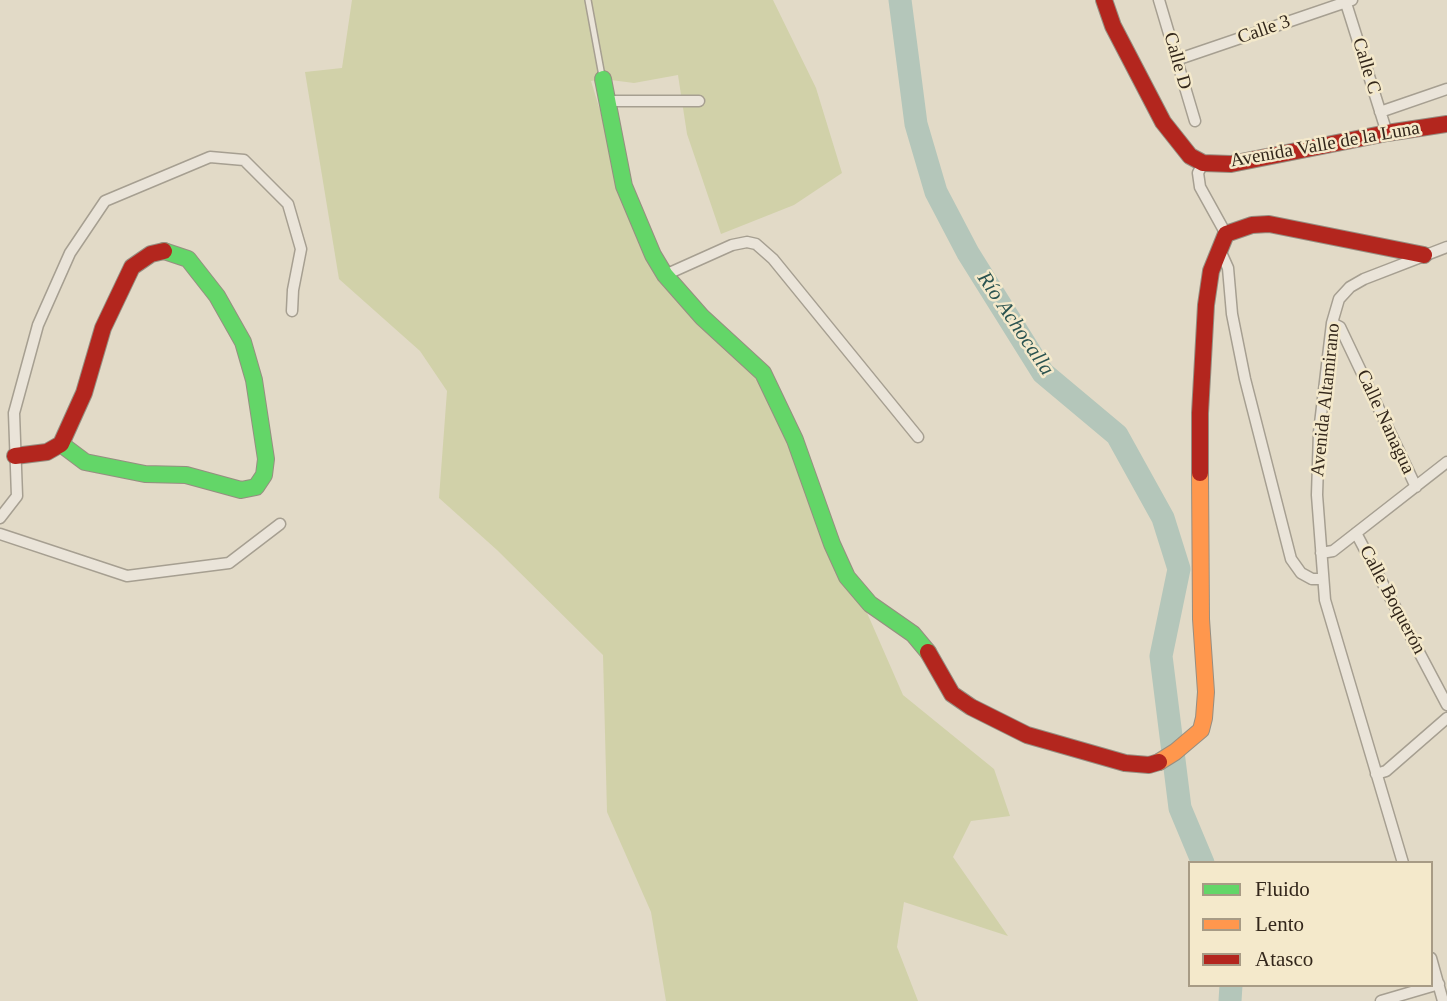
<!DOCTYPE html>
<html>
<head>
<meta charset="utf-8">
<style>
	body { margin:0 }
	#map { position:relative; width:1447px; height:1001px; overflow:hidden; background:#e2dac7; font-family:"Times New Roman",serif }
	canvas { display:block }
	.legend { position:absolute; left:1188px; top:861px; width:245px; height:126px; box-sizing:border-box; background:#f4e9cb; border:2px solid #a79b85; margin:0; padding:9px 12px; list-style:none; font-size:21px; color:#33271b }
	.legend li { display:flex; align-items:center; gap:14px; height:35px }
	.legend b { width:35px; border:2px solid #a79b85 }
</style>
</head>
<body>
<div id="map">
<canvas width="1447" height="1001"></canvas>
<ul class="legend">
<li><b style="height:9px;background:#63d668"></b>Fluido</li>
<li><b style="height:9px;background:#ff974d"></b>Lento</li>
<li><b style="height:9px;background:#b3261e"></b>Atasco</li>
</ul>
</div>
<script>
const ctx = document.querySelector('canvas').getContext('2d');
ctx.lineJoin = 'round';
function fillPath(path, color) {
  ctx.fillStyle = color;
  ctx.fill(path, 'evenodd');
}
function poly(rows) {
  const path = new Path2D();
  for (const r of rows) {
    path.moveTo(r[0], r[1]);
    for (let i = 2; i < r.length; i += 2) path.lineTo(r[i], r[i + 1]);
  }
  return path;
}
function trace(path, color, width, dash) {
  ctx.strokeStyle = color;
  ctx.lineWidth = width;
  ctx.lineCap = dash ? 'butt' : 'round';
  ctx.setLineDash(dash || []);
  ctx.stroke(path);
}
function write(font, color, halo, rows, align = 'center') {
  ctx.font = font + ' "Times New Roman",serif';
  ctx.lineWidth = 5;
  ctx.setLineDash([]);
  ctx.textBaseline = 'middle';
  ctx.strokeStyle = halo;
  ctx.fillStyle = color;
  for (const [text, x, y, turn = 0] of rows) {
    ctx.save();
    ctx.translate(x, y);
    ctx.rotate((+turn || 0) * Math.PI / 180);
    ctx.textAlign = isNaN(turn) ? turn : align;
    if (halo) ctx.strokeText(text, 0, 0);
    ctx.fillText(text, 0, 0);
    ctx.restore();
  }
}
const green = poly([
	[352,0,773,0,816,88,842,173,794,205,721,234,687,134,678,75,634,83,603,79,591,81,625,192,665,269,759,366,903,695,994,769,1010,816,971,821,953,857,1008,936,904,902,897,947,918,1001,666,1001,651,912,607,812,603,655,497,550,439,498,447,391,420,351,339,279,305,72,342,68]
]);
const river = poly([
	[900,0,916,124,936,192,968,253,1043,373,1117,435,1163,518,1179,569,1161,656,1180,808,1203,863],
	[1230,1001,1231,985]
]);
const lane = poly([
	[588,0,602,76]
]);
const street = poly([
	[1159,0,1195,121],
	[1345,0,1387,133],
	[1176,60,1352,0],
	[606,101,699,101],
	[1380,112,1447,89],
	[1203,163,1198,173,1200,187,1226,234],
	[1219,248,1228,268,1232,314,1245,379,1291,559,1301,573,1312,579,1322,579],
	[665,275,732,245,747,242,756,244,773,259,918,437],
	[1332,323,1340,327,1416,487],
	[0,518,17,496,14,413,38,325,70,253,105,201,210,157,244,160,288,204,301,249,293,290,292,311],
	[1356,533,1447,705],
	[0,534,127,576,229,563,280,524],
	[1321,553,1333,551,1447,462],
	[1376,774,1386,771,1447,718],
	[1403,863,1325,600,1317,495,1319,432,1332,323,1339,299,1350,287,1364,279,1447,247],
	[1431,958,1443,1001],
	[1381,1001,1439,984]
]);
const fast = poly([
	[603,79,624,186,653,255,665,275,702,317,763,373,795,440,832,544,847,577,870,604,913,634,928,652],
	[61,444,85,462,145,474,186,475,241,490,256,487,264,475,266,459,254,380,243,342,217,296,188,259,164,251]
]);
const slow = poly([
	[1159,762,1175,752,1201,730,1204,718,1206,692,1201,619,1200,473]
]);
const jam = poly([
	[1104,0,1113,26,1163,122,1190,156,1203,163,1231,164,1387,133,1447,124],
	[15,456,47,452,61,444,84,393,103,328,132,267,151,254,164,251],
	[1200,473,1200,413,1206,305,1211,271,1226,234,1252,225,1269,224,1424,255],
	[928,652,952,694,971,707,1027,735,1125,763,1149,765,1159,762]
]);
const streetNames = [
	["Calle 3",1264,30,-19],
	["Calle D",1177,61,74],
	["Calle C",1366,66,73],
	["Avenida Valle de la Luna",1325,145,-10],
	["Avenida Altamirano",1326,400,-84],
	["Calle Nanagua",1385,422,65],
	["Calle Boquerón",1392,600,62]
];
const waterNames = [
	["Río Achocalla",1015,324,56]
];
fillPath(green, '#d1d1a9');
trace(river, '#b4c6ba', 23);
trace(lane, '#a69f91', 8);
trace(street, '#a69f91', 13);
trace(fast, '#968e81', 18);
trace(slow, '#968e81', 18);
trace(jam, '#968e81', 18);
trace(lane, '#eae4d9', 5);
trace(street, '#eae4d9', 10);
trace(fast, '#63d668', 16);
trace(slow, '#ff974d', 16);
trace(jam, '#b3261e', 16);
write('19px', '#33271b', '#f4e9cb', streetNames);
write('italic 21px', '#2a5350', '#f4e9cb', waterNames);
</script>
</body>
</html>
